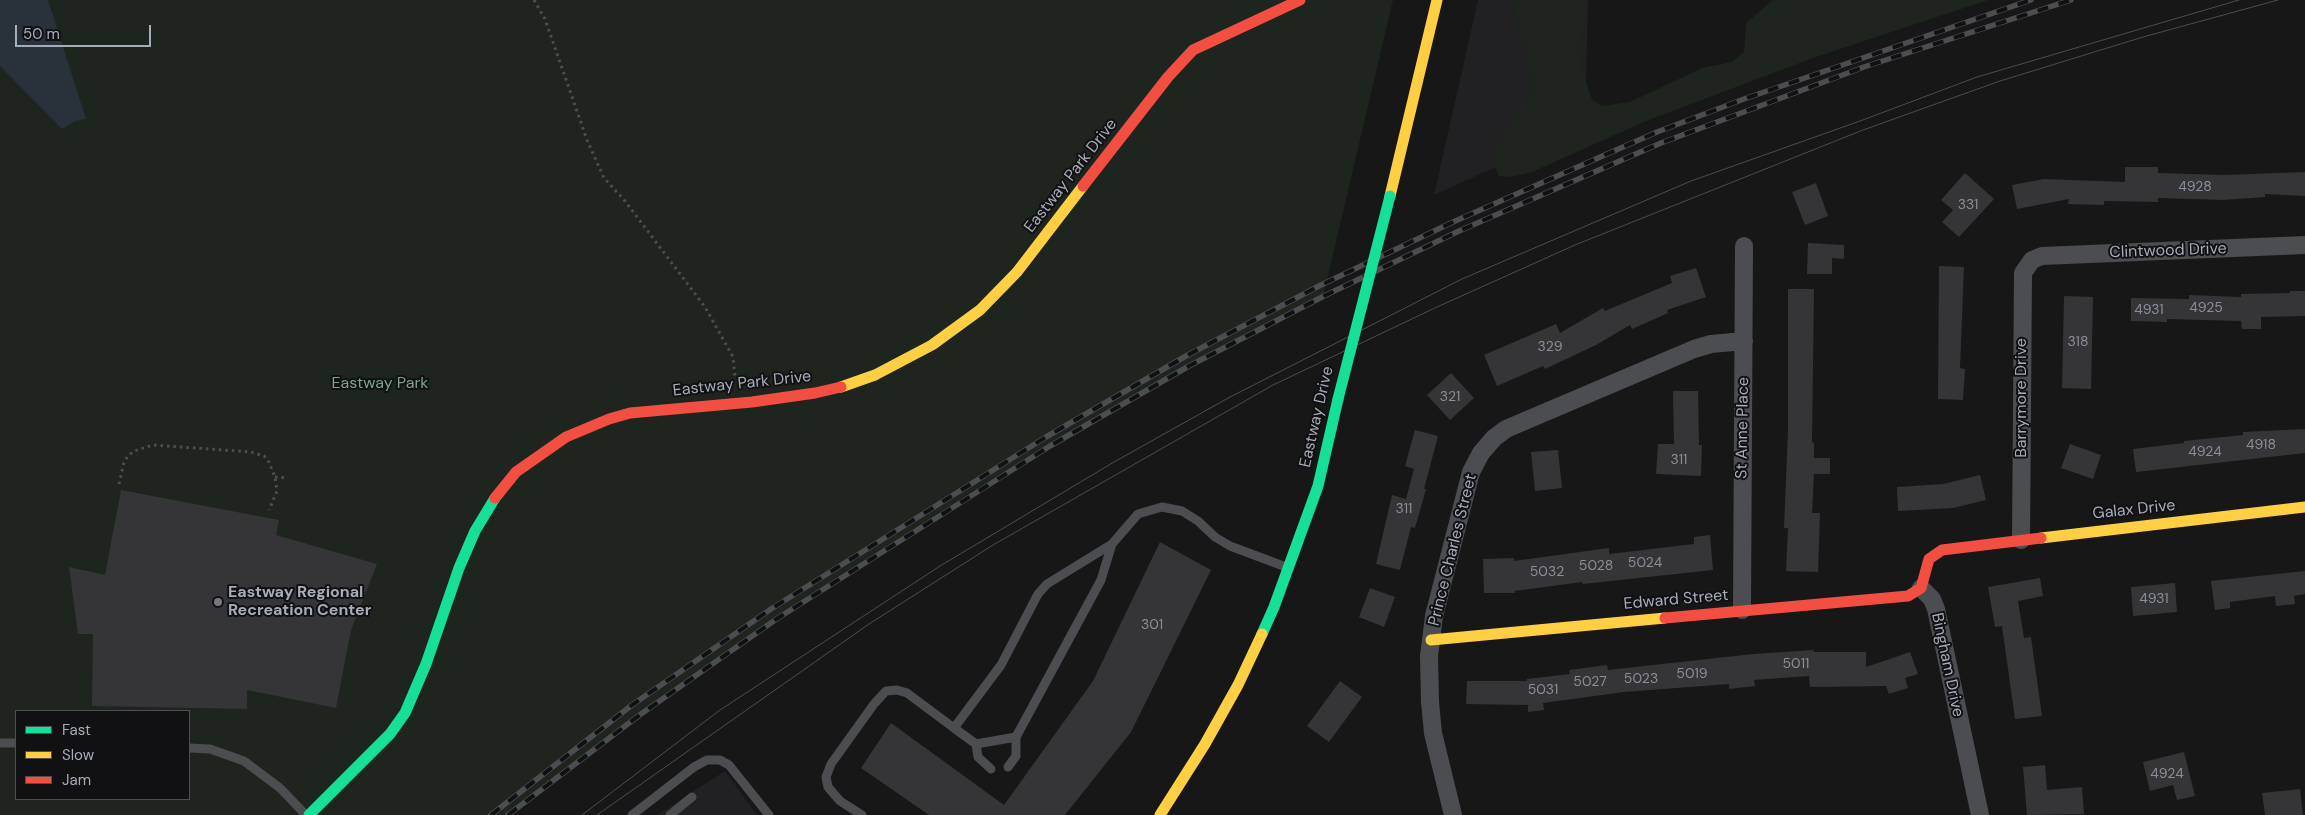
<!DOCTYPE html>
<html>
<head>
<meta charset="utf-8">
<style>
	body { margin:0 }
	#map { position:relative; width:2305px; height:815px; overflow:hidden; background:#171717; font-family:"DM Sans",sans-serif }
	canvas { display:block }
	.legend { position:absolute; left:15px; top:710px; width:175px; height:90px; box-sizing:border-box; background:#111113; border:1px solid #4d4f55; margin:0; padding:6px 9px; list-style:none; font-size:15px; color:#a7acb9 }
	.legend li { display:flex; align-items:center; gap:10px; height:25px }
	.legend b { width:25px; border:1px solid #4d4f55 }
	.scale { position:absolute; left:15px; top:25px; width:136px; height:22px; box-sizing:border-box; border:2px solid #a7acb9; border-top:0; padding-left:6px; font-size:15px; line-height:18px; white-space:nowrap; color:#a7acb9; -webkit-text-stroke:4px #111113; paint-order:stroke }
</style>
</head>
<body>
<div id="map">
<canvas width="2305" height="815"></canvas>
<ul class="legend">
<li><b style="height:6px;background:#16e098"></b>Fast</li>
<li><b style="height:6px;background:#ffcf43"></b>Slow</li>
<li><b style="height:6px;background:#f24e42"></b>Jam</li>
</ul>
<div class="scale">50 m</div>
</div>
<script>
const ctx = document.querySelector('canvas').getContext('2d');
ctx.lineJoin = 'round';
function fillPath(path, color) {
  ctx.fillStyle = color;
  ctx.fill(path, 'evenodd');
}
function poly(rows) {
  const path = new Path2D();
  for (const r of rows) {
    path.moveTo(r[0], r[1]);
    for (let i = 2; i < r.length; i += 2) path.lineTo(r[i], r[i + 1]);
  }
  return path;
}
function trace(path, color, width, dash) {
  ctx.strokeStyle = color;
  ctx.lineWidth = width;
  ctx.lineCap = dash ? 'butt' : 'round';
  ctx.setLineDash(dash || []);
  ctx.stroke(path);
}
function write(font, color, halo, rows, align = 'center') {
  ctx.font = font + ' "DM Sans",sans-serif';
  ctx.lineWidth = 4;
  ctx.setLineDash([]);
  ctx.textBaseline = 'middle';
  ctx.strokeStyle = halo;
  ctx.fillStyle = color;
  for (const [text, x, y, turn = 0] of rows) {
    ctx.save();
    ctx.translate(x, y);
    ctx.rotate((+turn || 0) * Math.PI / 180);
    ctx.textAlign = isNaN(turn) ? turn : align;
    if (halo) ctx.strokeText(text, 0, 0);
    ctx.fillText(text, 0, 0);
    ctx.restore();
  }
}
const built = poly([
	[1478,0,1588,0,1585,127,1434,195],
	[725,771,757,815,657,815]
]);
const green = poly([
	[0,0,1393,0,1323,297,1151,387,982,485,818,590,658,701,509,815,0,815],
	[16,711,189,711,189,799,16,799],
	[1514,0,1583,0,1581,69,1592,99,1601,106,1630,102,1702,68,1731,62,1744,52,1746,23,1773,0,1988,0,1813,58,1646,121,1532,172,1511,177,1499,176,1493,162,1495,144,1531,93,1528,62,1517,26]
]);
const water = poly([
	[0,0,48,0,86,119,75,121,62,129,0,66]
]);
const building = poly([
	[2125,167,2158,167,2158,173,2224,175,2305,172,2305,196,2265,194,2265,197,2223,200,2158,198,2158,202,2104,201,2104,205,2068,204,2069,199,2017,209,2012,185,2044,179,2125,182],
	[1965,173,1994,199,1959,237,1942,222,1953,210,1941,200],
	[1816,183,1828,216,1805,225,1792,192],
	[1808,243,1844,245,1844,259,1832,258,1832,274,1807,274],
	[1939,266,1964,267,1960,368,1965,369,1963,400,1938,399],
	[1696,268,1706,297,1667,310,1668,313,1632,329,1630,325,1596,345,1545,369,1543,366,1497,386,1484,355,1556,324,1560,333,1603,308,1605,311,1672,283,1670,276],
	[1788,289,1814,289,1812,442,1814,443,1814,458,1830,458,1830,474,1814,474,1812,513,1820,513,1818,572,1786,571,1788,528,1784,528,1788,430],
	[2290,291,2305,291,2305,316,2261,317,2261,329,2242,329,2241,321,2167,319,2167,322,2131,321,2131,298,2189,299,2189,295,2241,297,2241,294,2290,293],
	[2064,296,2093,297,2091,389,2062,388],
	[1451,373,1474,398,1450,420,1427,395],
	[1673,391,1698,391,1699,445,1702,445,1701,476,1656,474,1658,444,1674,444],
	[2305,429,2305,453,2136,472,2133,449,2184,443,2184,441,2243,435,2243,432],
	[1415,430,1438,436,1424,489,1426,489,1415,528,1411,527,1400,570,1376,564,1392,495,1406,499,1414,469,1405,466],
	[2070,444,2101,455,2093,479,2061,468],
	[1558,450,1562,488,1535,491,1531,452],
	[1980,475,1986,500,1953,508,1898,511,1897,487,1943,484],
	[121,490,279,520,276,535,377,564,351,630,336,708,247,690,247,709,92,706,93,634,78,634,69,567,105,575],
	[1710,535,1713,570,1583,584,1582,582,1515,591,1515,593,1484,593,1483,559,1514,558,1514,561,1609,548,1609,554,1694,544,1694,537],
	[1160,542,1211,570,1131,732,1065,815,929,815,861,768,891,723,1004,805,1093,681],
	[2305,571,2305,594,2294,596,2295,604,2276,606,2275,596,2230,602,2230,608,2215,610,2211,581],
	[2040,578,2043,596,2018,601,2024,638,2031,637,2042,716,2015,719,2002,626,1995,627,1988,587],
	[2175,583,2177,612,2133,616,2131,587],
	[1370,588,1395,597,1384,627,1359,617],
	[1814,650,1814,652,1866,652,1866,667,1910,652,1918,674,1905,678,1908,688,1889,694,1886,686,1810,687,1809,676,1754,680,1755,686,1729,689,1729,684,1624,692,1543,703,1544,710,1528,712,1528,705,1466,704,1467,681,1527,681,1527,679,1570,674,1569,670,1607,665,1608,670,1753,654],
	[1340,681,1362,697,1329,742,1307,726],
	[2184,752,2195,796,2177,800,2173,785,2150,791,2143,762],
	[2045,765,2047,790,2082,787,2084,814,2027,815,2023,767],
	[2300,789,2303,815,2265,815,2262,793]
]);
const path = poly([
	[534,0,545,19,587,140,604,178,625,201,705,307,733,357,735,377],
	[275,477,287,478],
	[119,484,124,462,128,456,134,451,153,445,251,452,264,456,268,460,275,477,277,491,269,510]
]);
const lane = poly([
	[954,728,976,744,1016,737,1101,580,1112,544],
	[0,743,16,743],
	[976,744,978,757,991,769],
	[189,748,210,749,244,761,280,788,306,815],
	[1008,767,1016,756,1016,737],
	[632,815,694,767,707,760,720,760,729,765,769,815],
	[670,815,692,797],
	[862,815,840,801,828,787,826,777,831,764,874,704,886,691,897,690,907,693,954,728,1001,665,1038,594,1047,584,1112,544,1138,514,1162,507,1182,511,1198,521,1215,537,1230,546,1286,567]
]);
const street = poly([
	[2021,540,2023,273,2032,260,2042,256,2305,245],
	[1921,588,1932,599,1936,609,1980,815],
	[1742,610,1744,246],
	[1453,815,1433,733,1430,702,1429,656,1434,616,1471,472,1481,453,1494,438,1506,429,1694,349,1711,344,1744,341]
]);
const fast = poly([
	[1262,634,1274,607,1318,486,1338,399],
	[309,815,390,734,405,713,426,664,459,568,475,531,495,498]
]);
const slow = poly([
	[1390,196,1437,0],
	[841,387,875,375,932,345,980,310,1017,272,1083,186],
	[2041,538,2305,507],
	[1431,640,1665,618],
	[1160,815,1205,744,1238,685,1262,634]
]);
const jam = poly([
	[1083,186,1168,77,1193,50,1300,0],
	[495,498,516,472,566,437,609,419,630,413,752,402,815,393,841,387],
	[1665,618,1908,596,1921,588,1929,559,1942,550,2041,538]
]);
const tram = poly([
	[582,815,720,710,940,566,1114,462,1230,397,1462,279,1691,181,1860,121,1977,77,2239,0],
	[597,815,869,624,993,545,1273,385,1437,307,1575,245,1863,130,2000,81,2143,37,2278,0]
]);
const rail = poly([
	[491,815,632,705,771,609,1046,437,1186,356,1319,286,1453,222,1657,132,1744,99,2031,0],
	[508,815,641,714,778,618,1050,446,1189,366,1324,296,1459,231,1661,143,1864,67,2071,0]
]);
const fastBridge = poly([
	[1338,399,1390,196]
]);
const markers = [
	[218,602,5,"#757880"]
];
const numberNames = [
	["4928",2195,187],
	["331",1968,205],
	["4925",2206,308],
	["4931",2149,310],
	["318",2078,342],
	["329",1550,347],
	["321",1450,397],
	["4918",2261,445],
	["4924",2205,452],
	["311",1679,460],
	["311",1404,509],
	["5024",1645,563],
	["5028",1596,566],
	["5032",1547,572],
	["4931",2154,599],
	["301",1152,625],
	["5011",1796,664],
	["5019",1692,674],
	["5023",1641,679],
	["5027",1590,682],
	["5031",1543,690],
	["4924",2167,774]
];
const streetNames = [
	["Eastway Park Drive",1071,176,-52],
	["Clintwood Drive",2168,251,-2],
	["Eastway Park Drive",742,384,-6],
	["Barrymore Drive",2022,398,-90],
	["Eastway Drive",1317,417,-77],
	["St Anne Place",1743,428,-89],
	["Galax Drive",2134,510,-6],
	["Prince Charles Street",1453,550,-76],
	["Edward Street",1676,600,-5],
	["Bingham Drive",1947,665,78]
];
const parkNames = [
	["Eastway Park",380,384]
];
const poiNames = [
	["Eastway Regional",228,593],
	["Recreation Center",228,611]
];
fillPath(built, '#212124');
fillPath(green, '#1d251e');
fillPath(water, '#29313a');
fillPath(building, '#353537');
trace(path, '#4d4e52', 3, [2.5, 4]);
trace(lane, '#4b4d50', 9);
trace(street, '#4b4d50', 18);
trace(fast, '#16e098', 11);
trace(slow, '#ffcf43', 11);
trace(jam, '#f24e42', 11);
trace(tram, '#4b4d50', 1);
trace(rail, '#4b4d50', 5.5);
trace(rail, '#111113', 4, [11]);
trace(fastBridge, '#16e098', 11);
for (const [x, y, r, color] of markers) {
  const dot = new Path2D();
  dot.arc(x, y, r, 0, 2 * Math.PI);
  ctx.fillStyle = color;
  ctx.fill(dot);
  trace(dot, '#111113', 2);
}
write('14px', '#8a8e98', null, numberNames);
write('16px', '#a7acb9', '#111113', streetNames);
write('16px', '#7da682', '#111113', parkNames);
write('bold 16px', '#a7acb9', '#111113', poiNames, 'left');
</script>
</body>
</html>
